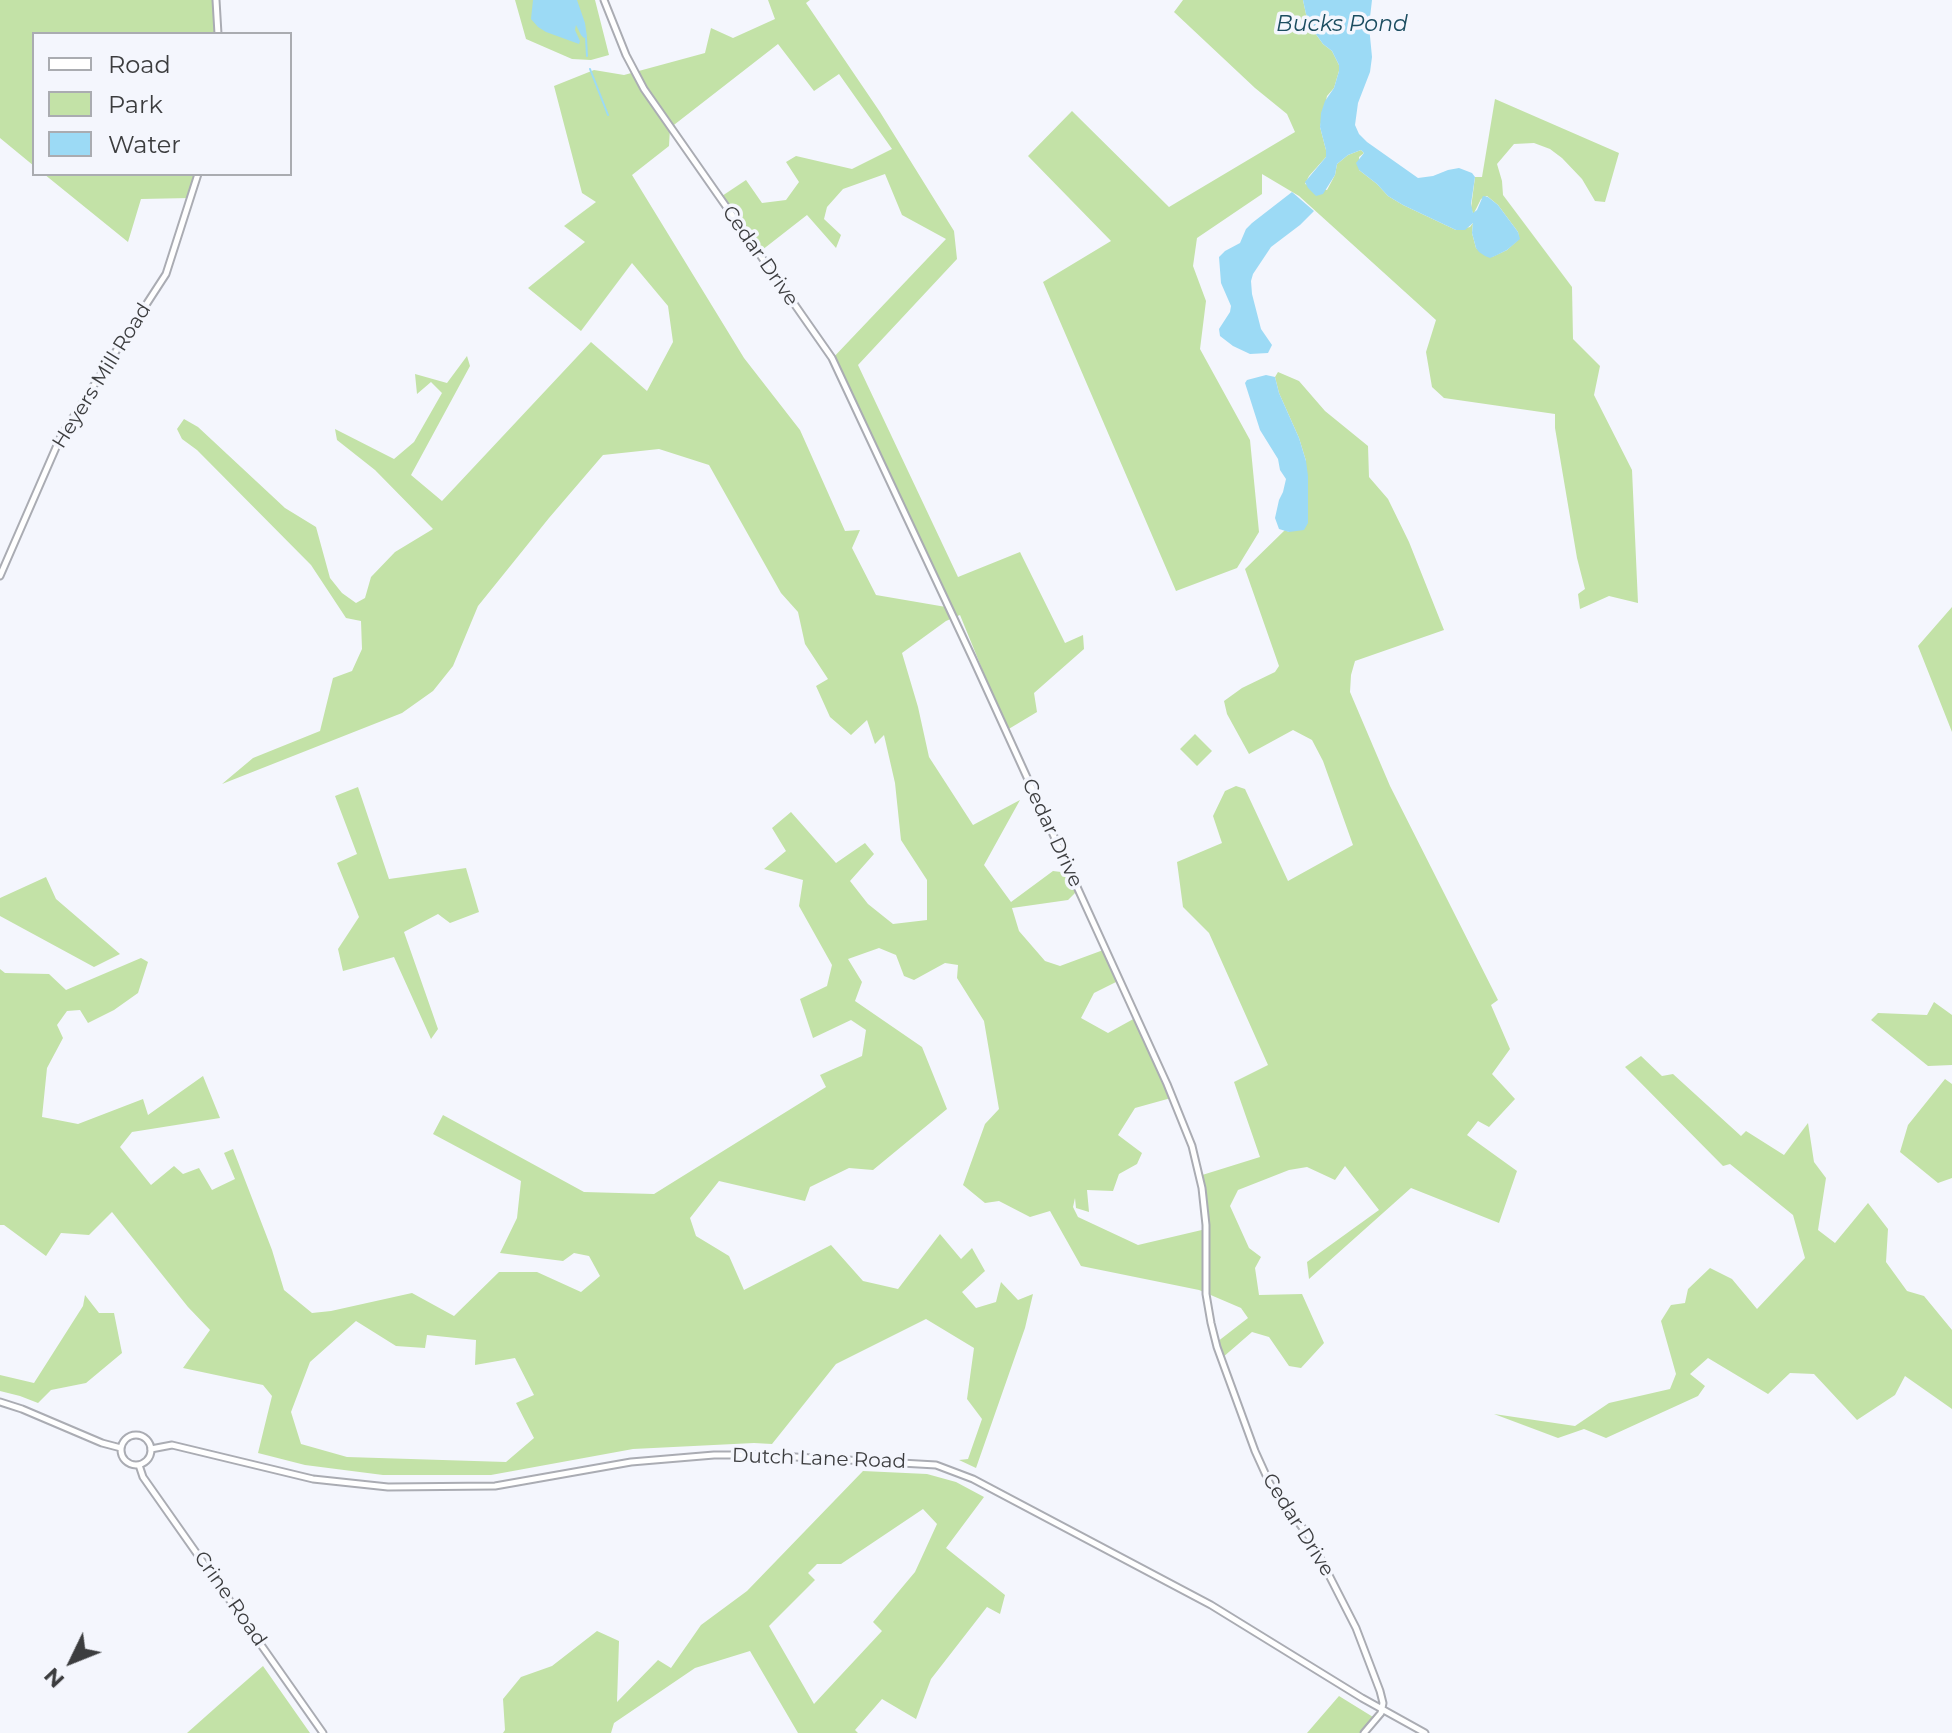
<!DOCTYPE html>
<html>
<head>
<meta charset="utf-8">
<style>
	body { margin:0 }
	#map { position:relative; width:1952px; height:1733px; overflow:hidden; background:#f4f6fd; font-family:Montserrat,sans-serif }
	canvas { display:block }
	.legend { position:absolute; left:32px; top:32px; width:260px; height:144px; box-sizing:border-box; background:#f4f6fd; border:2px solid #aaacb1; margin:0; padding:10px 14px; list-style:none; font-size:24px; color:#3c3d3f }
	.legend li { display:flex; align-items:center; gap:16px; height:40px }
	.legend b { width:40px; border:2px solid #aaacb1 }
	.north { position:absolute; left:32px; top:1621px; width:80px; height:80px; -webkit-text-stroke:6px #f4f6fd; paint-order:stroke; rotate:227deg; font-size:22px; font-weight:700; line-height:32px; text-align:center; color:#3c3d3f }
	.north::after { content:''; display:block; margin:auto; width:28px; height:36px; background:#3c3d3f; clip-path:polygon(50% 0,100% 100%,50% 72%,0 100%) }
</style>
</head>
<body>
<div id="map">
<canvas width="1952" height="1733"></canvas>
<ul class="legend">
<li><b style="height:10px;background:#fff"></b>Road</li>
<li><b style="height:22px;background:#c3e2a7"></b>Park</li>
<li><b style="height:22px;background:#9cdaf5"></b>Water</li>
</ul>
<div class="north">N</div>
</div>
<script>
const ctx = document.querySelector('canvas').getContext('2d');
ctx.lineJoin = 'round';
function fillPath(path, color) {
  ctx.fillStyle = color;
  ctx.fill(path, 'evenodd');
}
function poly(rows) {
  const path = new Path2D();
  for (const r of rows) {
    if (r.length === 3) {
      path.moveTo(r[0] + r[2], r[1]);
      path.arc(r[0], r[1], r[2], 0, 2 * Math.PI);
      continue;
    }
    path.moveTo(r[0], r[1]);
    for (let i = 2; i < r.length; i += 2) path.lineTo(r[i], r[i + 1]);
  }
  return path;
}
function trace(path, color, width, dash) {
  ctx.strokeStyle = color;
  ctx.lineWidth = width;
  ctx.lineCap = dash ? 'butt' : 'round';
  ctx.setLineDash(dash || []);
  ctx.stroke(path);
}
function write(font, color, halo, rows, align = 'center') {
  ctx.font = font + ' Montserrat,sans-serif';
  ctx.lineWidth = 7;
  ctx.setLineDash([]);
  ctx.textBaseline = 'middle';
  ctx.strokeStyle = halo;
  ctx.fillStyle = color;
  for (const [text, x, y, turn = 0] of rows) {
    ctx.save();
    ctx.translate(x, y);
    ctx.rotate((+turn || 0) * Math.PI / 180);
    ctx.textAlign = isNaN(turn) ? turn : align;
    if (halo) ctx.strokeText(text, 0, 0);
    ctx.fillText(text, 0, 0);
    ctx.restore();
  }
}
const green = poly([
	[0,0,216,0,218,34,34,34,34,166,0,138],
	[515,0,595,0,609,55,591,60,572,59,526,39],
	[768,0,810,0,806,3,880,112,954,231,957,259,858,365,958,577,1020,552,1065,643,1083,635,1084,649,1034,693,1037,712,1007,730,960,615,946,621,902,653,918,707,929,757,973,825,1020,800,984,865,1011,902,1053,871,1069,873,1077,891,1068,900,1012,908,1019,931,1045,961,1060,966,1106,949,1120,980,1094,993,1081,1018,1108,1033,1137,1017,1171,1098,1135,1108,1118,1135,1142,1153,1137,1164,1119,1174,1113,1191,1087,1190,1089,1212,1076,1208,1075,1198,1073,1207,1078,1217,1138,1245,1206,1229,1199,1176,1260,1157,1234,1082,1268,1065,1209,933,1183,907,1177,862,1222,843,1213,816,1225,791,1236,786,1245,789,1288,881,1353,845,1323,761,1312,740,1293,730,1249,754,1227,714,1224,701,1242,688,1275,672,1279,666,1245,569,1285,530,1289,532,1306,461,1299,438,1279,393,1275,377,1278,372,1299,381,1325,411,1368,446,1369,477,1388,499,1409,542,1444,630,1355,661,1351,675,1350,692,1390,786,1498,1000,1491,1005,1510,1049,1492,1074,1515,1099,1489,1127,1478,1121,1467,1135,1517,1171,1499,1223,1411,1188,1309,1279,1307,1262,1379,1210,1345,1166,1335,1180,1307,1167,1289,1170,1238,1190,1230,1206,1249,1248,1261,1257,1255,1268,1259,1295,1302,1294,1324,1343,1301,1368,1289,1366,1269,1337,1252,1332,1222,1358,1217,1342,1248,1318,1241,1308,1199,1290,1081,1266,1050,1211,1030,1217,999,1201,985,1203,963,1185,985,1124,999,1109,984,1021,957,978,958,965,945,963,914,980,904,976,896,955,879,948,848,959,862,982,855,1001,922,1047,947,1109,873,1170,849,1168,810,1187,805,1201,719,1181,690,1218,696,1236,729,1256,744,1290,831,1245,863,1281,898,1289,940,1234,961,1259,972,1248,985,1271,962,1292,976,1308,996,1302,1001,1282,1018,1300,1033,1294,1025,1328,976,1468,959,1460,968,1459,982,1419,967,1399,974,1348,926,1319,836,1364,772,1444,754,1443,633,1449,491,1475,383,1475,305,1465,258,1453,272,1396,263,1385,183,1368,210,1330,188,1307,112,1212,89,1235,61,1233,46,1256,4,1225,0,1225,0,969,5,973,49,974,66,990,141,958,148,962,138,993,114,1010,88,1023,80,1010,67,1011,57,1025,63,1038,47,1068,42,1117,78,1124,143,1099,148,1115,203,1076,220,1118,132,1132,120,1147,151,1185,174,1166,183,1174,199,1168,212,1190,235,1179,224,1153,233,1149,272,1250,284,1290,312,1313,331,1311,412,1293,454,1316,499,1272,537,1272,581,1292,600,1276,589,1256,574,1253,563,1261,500,1253,517,1218,521,1181,433,1134,443,1115,584,1192,654,1194,826,1087,820,1075,862,1056,866,1030,851,1020,813,1038,800,999,827,986,832,965,799,906,803,880,764,869,786,851,772,828,791,812,836,863,865,843,874,854,850,881,868,904,893,924,927,920,927,880,901,840,895,783,884,735,875,744,867,720,851,735,830,717,816,686,828,679,805,644,798,612,781,593,709,465,659,449,603,455,549,518,478,606,453,666,433,691,402,713,222,784,253,758,320,731,333,678,352,671,362,649,361,621,346,618,311,565,197,450,182,439,177,429,184,419,198,427,285,508,316,527,330,578,342,593,356,603,365,598,371,577,395,552,433,529,375,470,337,440,335,429,394,459,414,442,442,393,431,382,417,394,415,374,447,383,467,356,470,366,411,475,442,501,591,342,647,391,673,342,668,306,632,263,581,331,528,288,585,242,564,226,596,202,582,193,554,86,594,70,624,75,705,53,711,28,733,38,775,19],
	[778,44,814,91,839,74,892,149,852,169,796,156,786,162,799,182,786,200,762,203,746,180,719,198,757,254,807,215,836,248,841,235,824,219,827,207,843,189,885,174,902,215,946,239,830,361,946,607,876,595,852,548,860,530,845,531,800,430,744,358,632,175,669,146,670,128],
	[356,1321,396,1346,425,1348,427,1335,476,1340,475,1365,515,1358,534,1395,516,1403,534,1438,506,1462,347,1457,301,1444,291,1412,310,1362],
	[1183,0,1303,0,1306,14,1315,33,1323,44,1332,51,1339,65,1339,71,1334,88,1327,96,1320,127,1326,150,1326,157,1309,176,1305,184,1327,190,1335,175,1337,164,1348,155,1361,150,1364,153,1359,157,1359,170,1377,184,1388,196,1403,205,1456,230,1470,227,1473,223,1472,233,1476,248,1492,257,1507,250,1519,239,1518,232,1498,205,1487,196,1481,199,1474,213,1473,213,1471,208,1475,177,1482,177,1495,99,1619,153,1605,202,1595,201,1582,179,1562,158,1550,149,1534,143,1514,144,1497,164,1502,181,1503,195,1572,287,1573,339,1600,366,1594,395,1632,470,1638,603,1609,596,1580,609,1578,594,1585,589,1577,558,1555,428,1555,414,1444,398,1432,387,1426,352,1436,320,1299,196,1262,174,1262,194,1197,238,1193,266,1206,301,1200,349,1250,440,1259,532,1237,568,1176,591,1043,282,1111,241,1028,156,1072,111,1169,207,1295,132,1287,114,1255,88,1174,12],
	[44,174,196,174,190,198,141,199,128,242],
	[1952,607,1952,732,1918,646],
	[1195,734,1212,751,1197,766,1180,749],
	[358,787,389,879,466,868,479,912,450,923,438,914,404,932,438,1029,431,1039,394,957,343,971,338,949,359,917,337,863,357,854,335,796],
	[46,877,56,899,120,954,94,967,0,916,0,898],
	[1934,1002,1952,1015,1952,1065,1928,1066,1871,1020,1878,1013,1927,1015],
	[1641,1056,1662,1076,1673,1074,1741,1136,1746,1131,1784,1155,1808,1123,1814,1162,1826,1178,1818,1230,1835,1243,1868,1203,1888,1229,1886,1262,1907,1291,1924,1296,1952,1330,1952,1409,1905,1376,1895,1395,1857,1420,1814,1374,1790,1373,1768,1394,1708,1358,1690,1374,1705,1386,1698,1396,1606,1438,1584,1429,1558,1438,1494,1414,1575,1426,1609,1403,1670,1389,1676,1374,1661,1321,1671,1305,1685,1303,1688,1289,1710,1268,1732,1279,1757,1309,1805,1258,1793,1215,1730,1164,1723,1166,1625,1067],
	[1945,1079,1952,1084,1952,1178,1938,1183,1900,1152,1908,1125],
	[85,1295,99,1313,114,1313,122,1353,86,1383,51,1390,38,1403,20,1396,0,1391,0,1375,34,1383,83,1306],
	[863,1471,927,1474,956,1482,984,1497,946,1548,1005,1595,1000,1614,987,1607,931,1679,916,1719,882,1699,855,1730,858,1733,798,1733,750,1651,695,1668,614,1723,611,1733,503,1733,505,1730,503,1699,521,1677,552,1666,597,1631,619,1641,617,1702,658,1660,671,1668,701,1625,747,1591],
	[923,1509,937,1524,915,1572,873,1622,882,1631,814,1704,769,1626,815,1580,808,1573,817,1564,841,1564],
	[263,1666,310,1733,187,1733,223,1701],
	[1339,1696,1373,1717,1360,1733,1307,1733]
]);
const water = poly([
	[533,0,577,0,585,23,587,37,584,38,581,35,576,25,575,30,580,41,579,44,546,32,538,27,531,19],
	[1303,0,1372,0,1369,26,1372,57,1370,72,1358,103,1355,125,1359,134,1367,142,1418,178,1433,176,1448,170,1459,168,1472,173,1475,177,1471,204,1473,213,1477,210,1483,196,1488,197,1498,205,1518,232,1520,239,1507,250,1495,256,1490,258,1485,256,1479,252,1476,248,1472,233,1473,223,1465,230,1456,230,1403,205,1388,196,1377,184,1359,170,1356,163,1364,153,1361,150,1348,155,1337,164,1335,175,1323,194,1316,196,1308,188,1305,182,1326,157,1326,150,1320,127,1321,113,1325,101,1334,88,1339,71,1339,65,1332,51,1323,44,1315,33,1306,14],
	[1292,192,1314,211,1300,225,1271,247,1253,274,1251,281,1252,294,1261,329,1272,345,1268,353,1250,354,1233,346,1220,336,1219,329,1230,312,1231,306,1221,283,1219,257,1225,251,1240,243,1246,229,1252,223],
	[1266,375,1275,377,1279,393,1299,438,1306,461,1308,476,1308,523,1304,530,1289,532,1279,529,1275,518,1279,500,1283,492,1286,479,1280,470,1278,459,1260,430,1245,383,1247,380]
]);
const stream = poly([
	[586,38,587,56],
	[590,69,608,115]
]);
const tertiary = poly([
	[216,0,218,34],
	[604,0,626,55,644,89,832,358,973,659,1167,1084,1192,1146,1202,1188,1206,1225,1206,1294,1211,1323,1217,1347,1255,1451,1270,1484,1310,1538,1356,1628,1380,1691,1383,1703,1381,1713,1364,1733],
	[0,576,61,436,166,274,198,174],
	[151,1449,172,1445,313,1479,388,1487,495,1486,631,1462,714,1455,760,1455,936,1465,973,1479,1211,1605,1362,1698,1425,1733]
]);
const secondary = poly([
	[0,1402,22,1409,102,1443,121,1448],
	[136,1450,15],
	[139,1465,143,1477,323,1733]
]);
const streetNames = [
	["Cedar Drive",760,256,55],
	["Heyers Mill Road",102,376,-58],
	["Cedar Drive",1052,833,65],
	["Dutch Lane Road",819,1459,2],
	["Cedar Drive",1298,1525,58],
	["Crine Road",230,1599,55]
];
const waterNames = [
	["Bucks Pond",1342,25]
];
fillPath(green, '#c3e2a7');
fillPath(water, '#9cdaf5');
trace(stream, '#9cdaf5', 2);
trace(tertiary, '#aaacb3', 9);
trace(secondary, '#aaacb3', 9);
trace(tertiary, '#fff', 5);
trace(secondary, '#fff', 5);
write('20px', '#3c3d3f', '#f4f6fd', streetNames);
write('italic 22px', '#1b4d60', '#f4f6fd', waterNames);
</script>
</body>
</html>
